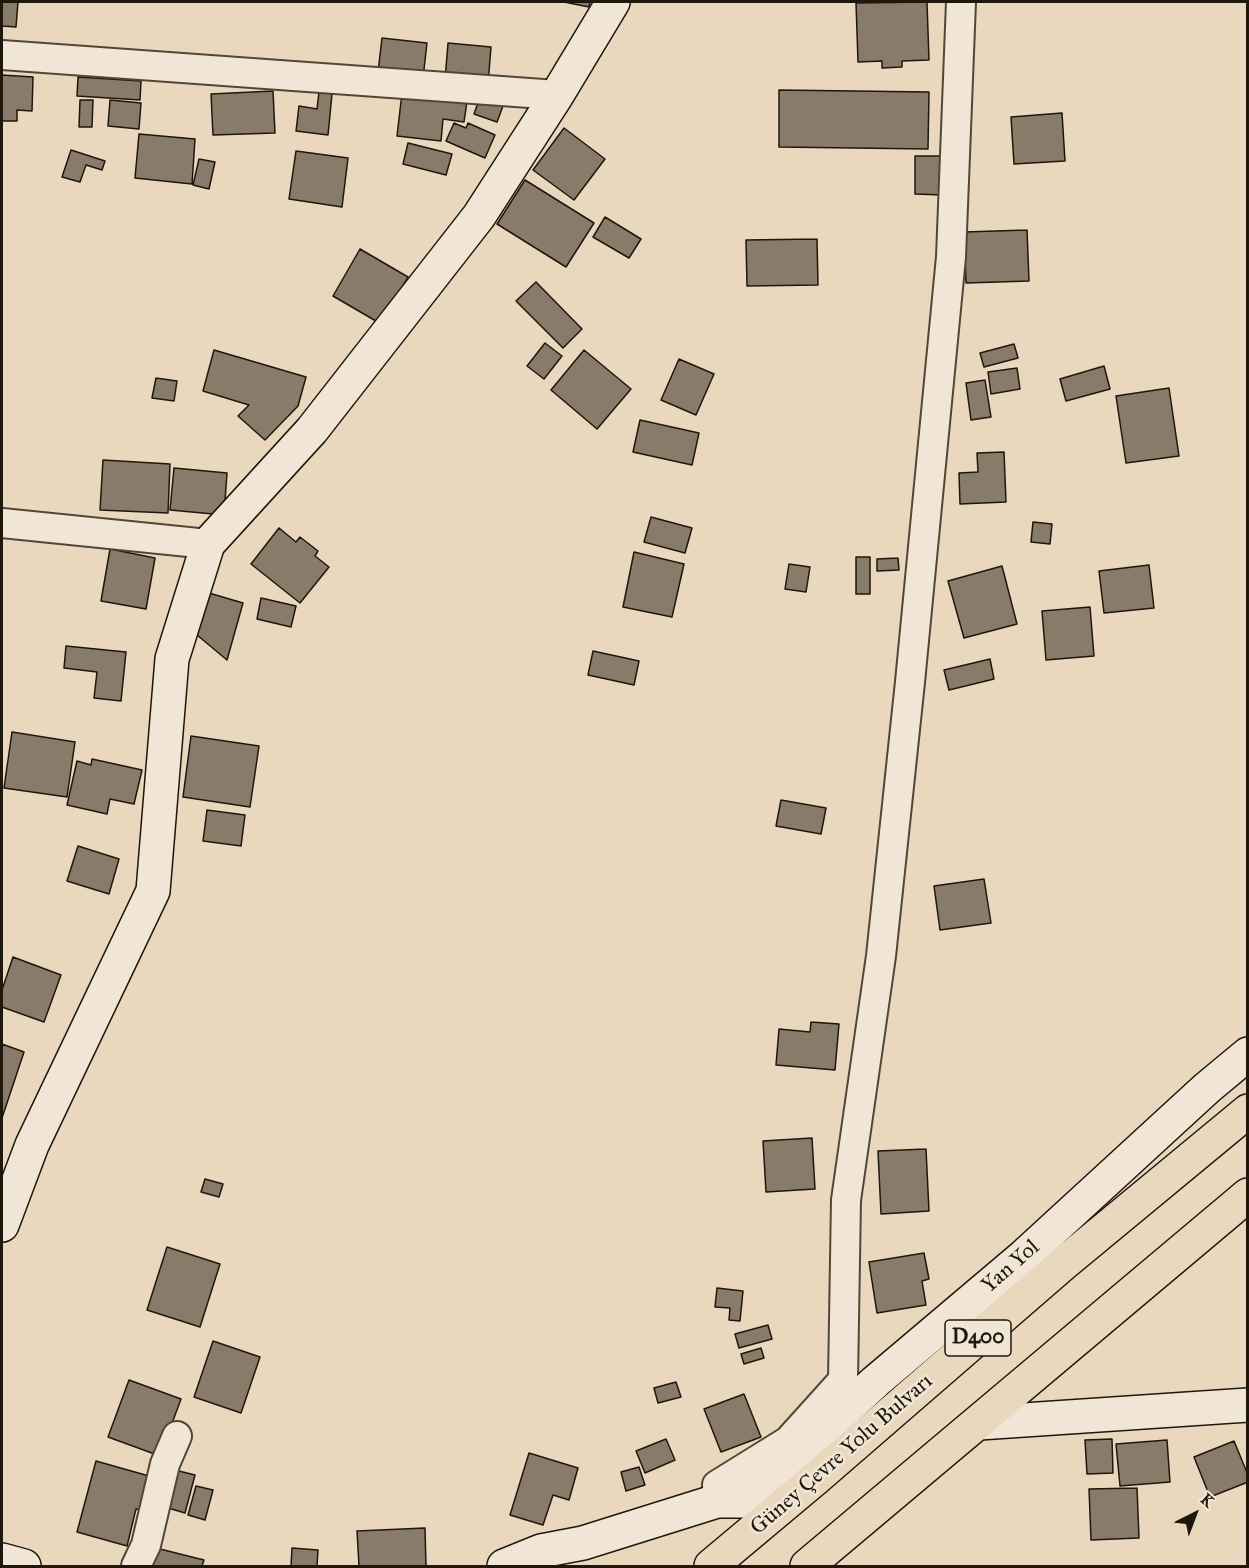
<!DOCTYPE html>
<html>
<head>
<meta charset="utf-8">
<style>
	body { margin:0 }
	#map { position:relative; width:1249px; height:1568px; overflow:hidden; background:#e9d8be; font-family:"IM FELL Great Primer",serif }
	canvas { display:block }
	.frame { position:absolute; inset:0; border:3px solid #1e170c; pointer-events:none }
	.north { position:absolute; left:1165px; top:1484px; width:60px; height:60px; -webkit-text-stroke:4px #f1e6d5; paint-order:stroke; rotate:42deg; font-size:16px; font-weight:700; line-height:24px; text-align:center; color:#1e170c }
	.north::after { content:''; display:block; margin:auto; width:21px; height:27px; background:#1e170c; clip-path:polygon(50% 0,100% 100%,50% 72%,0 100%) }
</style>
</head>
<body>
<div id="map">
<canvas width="1249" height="1568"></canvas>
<div class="frame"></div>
<div class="north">K</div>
</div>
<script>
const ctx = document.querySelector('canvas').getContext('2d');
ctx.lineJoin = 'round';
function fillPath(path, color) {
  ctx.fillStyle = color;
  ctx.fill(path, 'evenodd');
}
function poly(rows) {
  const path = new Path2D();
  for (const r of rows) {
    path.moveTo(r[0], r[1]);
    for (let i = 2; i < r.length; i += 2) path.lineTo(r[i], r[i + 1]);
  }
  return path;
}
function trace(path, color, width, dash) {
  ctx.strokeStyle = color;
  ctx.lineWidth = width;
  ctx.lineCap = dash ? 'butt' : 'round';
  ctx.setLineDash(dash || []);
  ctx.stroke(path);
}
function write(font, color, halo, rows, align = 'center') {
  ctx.font = font + ' "IM FELL Great Primer",serif';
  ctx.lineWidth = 5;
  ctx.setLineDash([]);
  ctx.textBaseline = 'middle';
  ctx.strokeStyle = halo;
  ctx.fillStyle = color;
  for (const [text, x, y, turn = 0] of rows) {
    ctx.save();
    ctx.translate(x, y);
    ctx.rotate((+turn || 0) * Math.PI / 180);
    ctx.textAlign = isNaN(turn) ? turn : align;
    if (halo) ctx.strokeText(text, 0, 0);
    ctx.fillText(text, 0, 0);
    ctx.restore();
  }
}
const building = poly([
	[2,2,18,2,16,27,2,26,2,2],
	[564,2,590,2,589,7,564,2],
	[927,2,929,60,902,61,902,67,882,68,882,61,858,62,856,3,927,2],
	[382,38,427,43,423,78,378,72,382,38],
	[448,43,491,47,488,84,445,80,448,43],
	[2,75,33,77,32,111,17,110,17,121,2,121,2,75],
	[78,77,141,81,140,100,77,96,78,77],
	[779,90,929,92,928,149,779,147,779,90],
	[273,91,275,133,213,135,211,94,273,91],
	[319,92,332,94,328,135,296,131,299,106,317,109,319,92],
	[402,93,467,101,464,122,443,119,441,141,397,136,402,93],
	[480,97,503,106,497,122,474,114,480,97],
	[80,100,93,100,92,127,79,127,80,100],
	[110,100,141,103,139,129,108,126,110,100],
	[1062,113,1065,161,1014,164,1011,117,1062,113],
	[454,123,466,128,468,123,495,135,485,158,446,141,454,123],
	[564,128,605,159,574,200,533,170,564,128],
	[139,134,195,139,192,184,135,178,139,134],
	[408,143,452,154,446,175,403,164,408,143],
	[71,150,105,161,102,170,86,165,80,182,62,177,71,150],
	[296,151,348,158,342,207,289,199,296,151],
	[915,156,943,156,943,195,915,194,915,156],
	[199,159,215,162,209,189,193,185,199,159],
	[525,180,594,223,566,267,497,224,525,180],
	[605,217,641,239,629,258,593,237,605,217],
	[1027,230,1029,281,966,283,964,232,1027,230],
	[817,239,818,285,747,286,746,240,817,239],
	[360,249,408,277,381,324,333,296,360,249],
	[536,282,582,329,563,348,516,301,536,282],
	[545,343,562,356,544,379,527,366,545,343],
	[1014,344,1018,358,984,367,980,353,1014,344],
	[214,350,306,377,298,406,265,440,238,416,249,405,203,391,214,350],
	[584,350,631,389,597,429,551,390,584,350],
	[679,359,714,374,696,415,661,400,679,359],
	[1104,366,1110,389,1066,401,1060,379,1104,366],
	[1017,368,1020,389,991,394,988,372,1017,368],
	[156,378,177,381,174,401,152,398,156,378],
	[985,380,991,417,971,420,966,383,985,380],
	[1169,388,1179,456,1126,463,1116,396,1169,388],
	[640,420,699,433,692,465,633,452,640,420],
	[1004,452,1006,502,960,504,959,473,978,472,977,453,1004,452],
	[103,460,170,464,168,513,100,510,103,460],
	[174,468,227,473,224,515,170,510,174,468],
	[651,517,692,528,685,553,644,542,651,517],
	[1033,522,1052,524,1050,544,1031,542,1033,522],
	[279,528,296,542,300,537,318,551,315,556,329,567,300,603,251,564,279,528],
	[110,549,155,558,146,609,101,601,110,549],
	[634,552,684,564,672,617,623,607,634,552],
	[856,557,870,557,870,594,856,594,856,557],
	[898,558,899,570,877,571,877,559,898,558],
	[789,564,810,567,806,592,785,589,789,564],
	[1149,565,1154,608,1104,613,1099,571,1149,565],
	[1002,566,1017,624,964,638,948,581,1002,566],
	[209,593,243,603,227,660,197,635,209,593],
	[261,598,296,606,291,627,257,619,261,598],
	[1090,607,1094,656,1046,660,1042,611,1090,607],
	[66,646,126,652,121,701,94,698,97,672,64,668,66,646],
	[593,651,639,661,634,685,588,675,593,651],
	[990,659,994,679,949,690,944,670,990,659],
	[12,732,75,742,67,797,4,788,12,732],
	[191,736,259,746,250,807,183,797,191,736],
	[92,759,142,770,134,804,110,799,107,814,67,805,77,761,91,765,92,759],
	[781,800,826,808,821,834,776,826,781,800],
	[207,810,245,815,241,846,203,841,207,810],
	[78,846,119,859,109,894,67,881,78,846],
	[984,879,991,923,940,930,934,886,984,879],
	[13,957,61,975,44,1022,2,1007,2,990,13,957],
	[811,1022,839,1024,835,1070,776,1065,779,1029,810,1032,811,1022],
	[2,1044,24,1052,2,1118,2,1044],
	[812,1138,815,1189,766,1192,763,1141,812,1138],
	[926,1149,929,1211,881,1214,878,1151,926,1149],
	[205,1179,223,1184,219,1197,201,1192,205,1179],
	[167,1247,220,1264,200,1327,147,1310,167,1247],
	[924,1253,929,1279,922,1281,926,1305,877,1313,869,1262,924,1253],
	[717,1288,743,1291,740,1321,729,1320,730,1308,715,1307,717,1288],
	[768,1325,772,1339,739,1348,735,1334,768,1325],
	[213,1341,260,1357,241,1413,194,1397,213,1341],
	[761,1348,764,1358,744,1364,741,1354,761,1348],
	[129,1380,181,1399,160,1456,108,1437,129,1380],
	[676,1382,681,1397,658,1403,654,1388,676,1382],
	[744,1394,761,1437,721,1452,704,1409,744,1394],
	[666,1439,675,1460,645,1473,636,1451,666,1439],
	[1112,1439,1113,1473,1087,1474,1085,1440,1112,1439],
	[1167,1440,1170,1482,1120,1486,1116,1444,1167,1440],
	[1234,1441,1248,1475,1248,1482,1210,1497,1194,1457,1234,1441],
	[529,1453,578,1468,569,1500,553,1495,543,1525,510,1515,529,1453],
	[96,1461,149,1476,140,1510,136,1509,127,1546,77,1532,96,1461],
	[639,1467,645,1485,626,1491,621,1472,639,1467],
	[175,1470,195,1475,185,1513,165,1507,175,1470],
	[196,1486,213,1490,205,1520,188,1515,196,1486],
	[1137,1488,1139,1538,1091,1540,1089,1489,1137,1488],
	[425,1528,426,1566,359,1566,357,1531,425,1528],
	[152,1547,204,1560,202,1566,147,1566,152,1547],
	[292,1548,318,1550,317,1566,291,1566,292,1548]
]);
const street = poly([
	[2,55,557,95],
	[2,523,208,544],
	[717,1501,717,1485,788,1441,843,1380,846,1200,881,956,910,682,951,257,961,2],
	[136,1566,146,1545,165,1464,177,1436]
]);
const secondary = poly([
	[2,1225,32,1145,153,891,172,659,208,544,312,430,479,216,557,95,613,2],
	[979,1423,1248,1405],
	[746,1501,875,1382,1024,1256,1207,1088,1248,1054],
	[2,1560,24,1566],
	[504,1566,541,1551,583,1543,717,1501,746,1501,767,1499]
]);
const highway = poly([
	[711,1566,816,1478,1063,1264,1248,1111],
	[807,1566,1248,1195]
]);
const shields = [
	[978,1338,66]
];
const shieldNames = [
	["D400",978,1338]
];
const streetNames = [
	["Yan Yol",1011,1267,-41],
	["Güney Çevre Yolu Bulvarı",842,1455,-41]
];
fillPath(building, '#887b69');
trace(building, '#1e170c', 1.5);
trace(street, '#514738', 32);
trace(secondary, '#1e170c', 36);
trace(highway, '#1e170c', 36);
trace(street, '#f1e6d5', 28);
trace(secondary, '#f1e6d5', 33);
trace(highway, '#e9d8be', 33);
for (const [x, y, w] of shields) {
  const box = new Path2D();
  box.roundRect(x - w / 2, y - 18, w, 36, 4.5);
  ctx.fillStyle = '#f1e6d5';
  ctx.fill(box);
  trace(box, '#1e170c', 1.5);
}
write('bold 21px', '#1e170c', null, shieldNames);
write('22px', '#1e170c', '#f1e6d5', streetNames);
</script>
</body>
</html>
